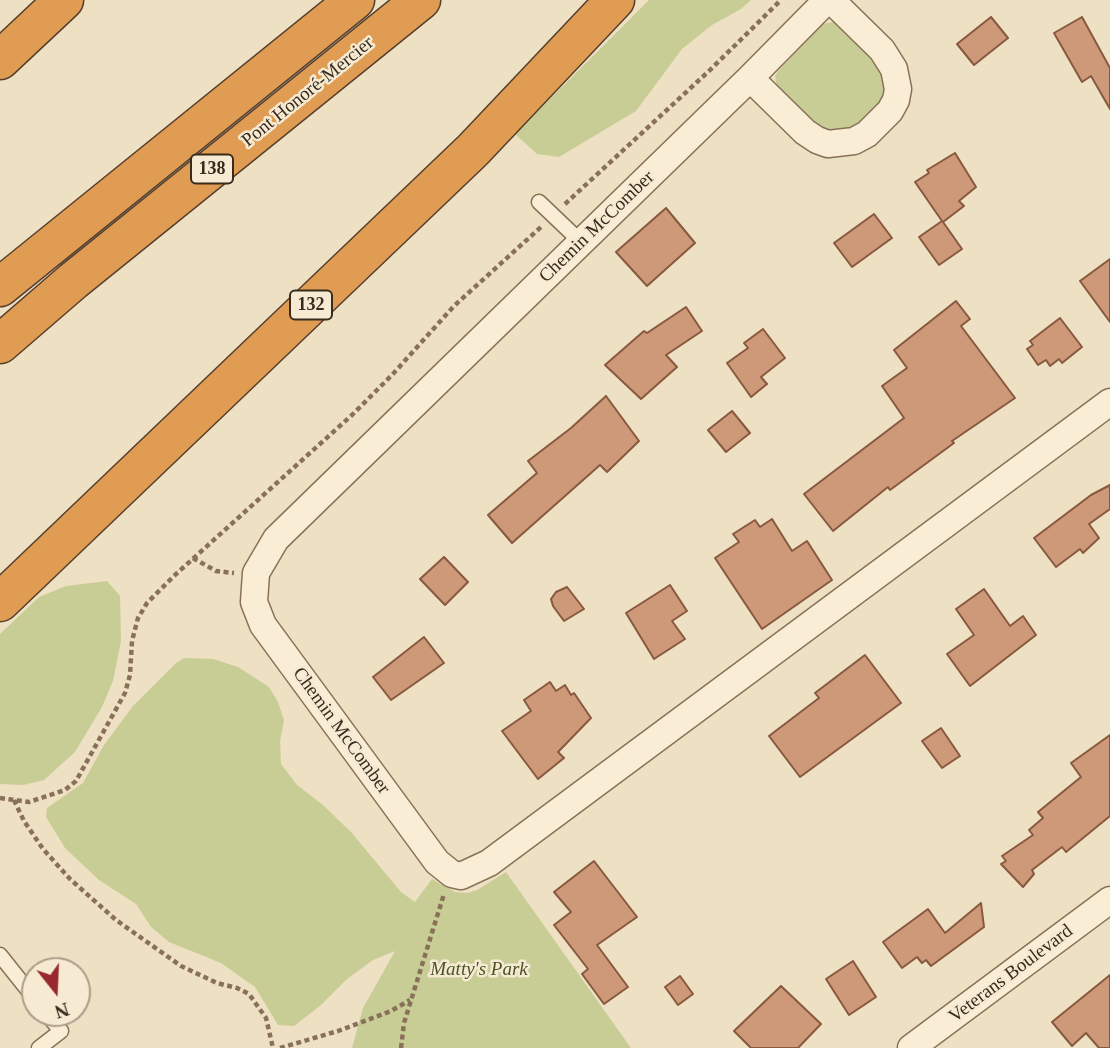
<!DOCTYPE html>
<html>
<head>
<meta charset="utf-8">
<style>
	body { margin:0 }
	#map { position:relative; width:1110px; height:1048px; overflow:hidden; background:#eee0c2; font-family:Georgia,serif }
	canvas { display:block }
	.north { position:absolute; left:21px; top:957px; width:70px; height:70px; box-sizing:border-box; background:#f6ead2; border:2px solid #aa9d8a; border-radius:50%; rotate:162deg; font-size:19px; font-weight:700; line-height:28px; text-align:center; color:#382a1d }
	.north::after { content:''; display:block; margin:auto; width:24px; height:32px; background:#98282d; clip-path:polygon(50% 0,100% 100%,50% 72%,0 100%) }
</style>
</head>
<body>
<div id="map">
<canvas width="1110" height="1048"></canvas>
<div class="north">N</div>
</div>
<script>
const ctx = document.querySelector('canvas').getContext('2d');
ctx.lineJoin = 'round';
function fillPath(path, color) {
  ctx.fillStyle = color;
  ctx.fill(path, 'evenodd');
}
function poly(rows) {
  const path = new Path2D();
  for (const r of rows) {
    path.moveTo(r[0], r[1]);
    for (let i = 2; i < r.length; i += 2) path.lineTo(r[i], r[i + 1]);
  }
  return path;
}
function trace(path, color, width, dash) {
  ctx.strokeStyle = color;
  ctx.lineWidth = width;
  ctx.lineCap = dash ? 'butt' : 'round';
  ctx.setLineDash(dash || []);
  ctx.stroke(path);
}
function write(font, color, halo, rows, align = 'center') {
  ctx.font = font + ' Georgia,serif';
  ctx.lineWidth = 5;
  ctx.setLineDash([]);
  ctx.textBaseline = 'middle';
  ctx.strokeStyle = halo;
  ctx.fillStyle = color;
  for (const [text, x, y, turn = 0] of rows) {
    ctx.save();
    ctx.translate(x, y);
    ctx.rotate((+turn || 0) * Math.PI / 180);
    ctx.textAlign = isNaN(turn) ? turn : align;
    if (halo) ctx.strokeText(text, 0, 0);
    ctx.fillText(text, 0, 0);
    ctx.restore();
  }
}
const green = poly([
	[649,0,751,0,741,9,712,25,682,49,636,111,559,157,537,154,515,134],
	[832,22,838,23,879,63,887,82,885,96,859,126,849,131,820,131,779,89,776,83,775,76,779,70,823,24],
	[107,581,120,596,121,641,113,681,102,707,75,752,44,780,23,785,0,784,0,634,39,597,66,586],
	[184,658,213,659,238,667,269,687,278,702,284,720,280,741,281,764,297,785,323,805,351,832,401,892,415,902,432,879,455,892,467,893,477,890,506,872,631,1048,352,1048,363,1008,395,951,373,960,347,979,321,1005,294,1026,278,1025,255,987,221,963,169,942,151,927,136,904,99,880,65,848,46,817,47,808,83,783,104,745,133,706,176,663]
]);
const building = poly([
	[991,17,1008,38,974,65,957,44,991,17],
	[1082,17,1110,68,1110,109,1091,76,1082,82,1054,33,1082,17],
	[955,153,976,187,959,201,964,206,943,222,962,249,939,265,919,237,942,221,915,182,929,173,927,170,955,153],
	[666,208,695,243,647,286,616,252,666,208],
	[874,214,892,238,852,267,834,243,874,214],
	[1110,259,1110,322,1080,281,1110,259],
	[956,301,970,319,961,326,1015,398,952,441,954,443,890,490,888,487,833,531,804,494,904,418,882,386,907,368,894,350,956,301],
	[686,307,702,331,666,355,677,367,641,399,605,365,644,331,647,333,686,307],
	[1060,318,1082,347,1062,363,1059,359,1050,366,1046,360,1038,365,1027,349,1033,345,1030,341,1060,318],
	[763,329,785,358,761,377,767,384,751,397,727,363,748,348,744,343,763,329],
	[606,396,639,441,607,472,600,465,512,543,488,515,537,473,528,461,571,428,606,396],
	[732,411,750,433,726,452,708,430,732,411],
	[1110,485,1110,509,1089,524,1099,538,1083,553,1080,549,1056,567,1034,538,1091,495,1110,485],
	[772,519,792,551,807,541,832,580,762,629,715,558,739,542,733,534,755,520,760,527,772,519],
	[444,557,468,582,445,605,420,579,444,557],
	[670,585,687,611,672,621,685,639,654,659,626,613,670,585],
	[567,587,584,609,564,621,553,606,551,599,556,592,567,587],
	[984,589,1010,626,1023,616,1036,635,970,686,947,654,974,635,956,609,984,589],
	[424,637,444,663,391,700,373,677,424,637],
	[865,655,901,703,800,777,769,736,819,698,815,693,865,655],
	[550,682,556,691,565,685,571,695,574,693,591,718,558,752,564,758,538,779,502,731,531,711,524,700,550,682],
	[941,728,960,756,942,768,922,741,941,728],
	[1110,735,1110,816,1066,852,1062,847,1032,870,1034,874,1023,887,1001,864,1006,861,1002,856,1033,835,1029,830,1043,818,1038,812,1081,777,1071,763,1110,735],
	[594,861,637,917,597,945,628,987,604,1004,582,974,588,969,554,925,571,912,554,892,594,861],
	[981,903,984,927,931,966,926,960,922,963,917,957,902,968,883,942,928,909,945,933,981,903],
	[853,961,876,997,849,1015,826,979,853,961],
	[1110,975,1110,1048,1099,1048,1086,1033,1072,1046,1052,1022,1110,975],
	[680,976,693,994,678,1005,665,987,680,976],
	[781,986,821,1024,798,1048,751,1048,734,1031,781,986]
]);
const path = poly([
	[565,204,709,71,781,0],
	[193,558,216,571,234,573],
	[0,798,29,802,65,790,76,781,125,693,130,675,132,641,138,618,147,603,175,575,352,415,392,375,454,306,541,227],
	[14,800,24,821,43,849,70,879,116,920,181,966,217,983,237,988,249,994,266,1018,273,1048],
	[280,1048,338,1031,391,1011,410,1000],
	[401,1048,404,1023,444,894]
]);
const lane = poly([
	[539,202,581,242],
	[0,955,35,999],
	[39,1048,61,1031,46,1013]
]);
const street = poly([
	[827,0,750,78,276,539,256,573,254,602,263,625,437,862,452,874,461,876,489,863,1110,402],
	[750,78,805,132,817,140,828,144,854,141,867,134,890,111,896,100,898,89,894,69,882,50,831,0],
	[911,1048,1110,900]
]);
const highway = poly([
	[0,60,64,0],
	[0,287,355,0],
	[0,344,73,281,421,0],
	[0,602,473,150,615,0]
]);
const shields = [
	[212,169,42],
	[311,305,42]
];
const shieldNames = [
	["138",212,169],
	["132",311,305]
];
const streetNames = [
	["Pont Honoré-Mercier",308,92,-39],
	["Chemin McComber",597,227,-44],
	["Chemin McComber",341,731,54],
	["Veterans Boulevard",1011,974,-37]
];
const parkNames = [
	["Matty's Park",479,970]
];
fillPath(green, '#c8cd96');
fillPath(building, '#cd9978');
trace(building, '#88593f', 2);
trace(lane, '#897159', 17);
trace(street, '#897159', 29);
trace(highway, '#563f2d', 41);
trace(path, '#897159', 4.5, [5, 3.5]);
trace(lane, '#f9edd6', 14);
trace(street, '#f9edd6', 26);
trace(highway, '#df9c52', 38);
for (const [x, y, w] of shields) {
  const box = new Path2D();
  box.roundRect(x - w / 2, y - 14.5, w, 29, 5);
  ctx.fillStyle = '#f6ead2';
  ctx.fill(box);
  trace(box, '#382a1d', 2);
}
write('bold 18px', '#382a1d', null, shieldNames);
write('19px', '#382a1d', '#f6ead2', streetNames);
write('italic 19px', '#4a5524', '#f6ead2', parkNames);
</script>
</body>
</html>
